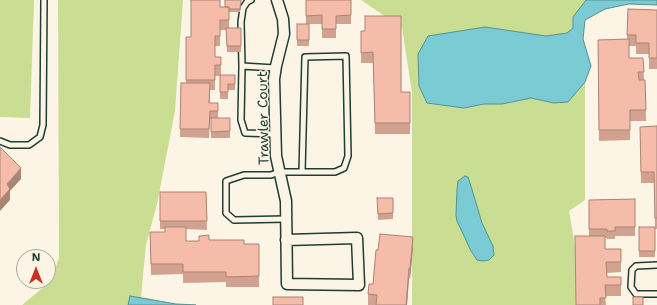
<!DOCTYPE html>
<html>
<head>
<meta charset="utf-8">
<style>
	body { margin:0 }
	#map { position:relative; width:657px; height:305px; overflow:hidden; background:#fcf5e5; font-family:"Shantell Sans",sans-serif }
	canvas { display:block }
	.north { position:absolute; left:16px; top:249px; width:40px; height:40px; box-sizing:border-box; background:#fcf5e5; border:1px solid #a4ab9e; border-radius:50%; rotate:0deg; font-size:11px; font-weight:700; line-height:16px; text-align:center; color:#1f3d34 }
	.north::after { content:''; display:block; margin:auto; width:14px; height:18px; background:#c8321e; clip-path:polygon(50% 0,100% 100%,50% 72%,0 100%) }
</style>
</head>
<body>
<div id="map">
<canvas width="657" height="305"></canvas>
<div class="north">N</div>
</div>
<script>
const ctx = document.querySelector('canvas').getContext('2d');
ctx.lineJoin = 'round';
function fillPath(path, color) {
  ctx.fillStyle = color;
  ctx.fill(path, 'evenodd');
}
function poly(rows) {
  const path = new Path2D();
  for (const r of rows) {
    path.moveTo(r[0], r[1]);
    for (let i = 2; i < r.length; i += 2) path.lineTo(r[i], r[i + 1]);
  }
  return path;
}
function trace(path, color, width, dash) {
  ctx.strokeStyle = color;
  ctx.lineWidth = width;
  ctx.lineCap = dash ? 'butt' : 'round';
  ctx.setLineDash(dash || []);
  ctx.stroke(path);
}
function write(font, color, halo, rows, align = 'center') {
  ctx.font = font + ' "Shantell Sans",sans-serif';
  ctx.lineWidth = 3;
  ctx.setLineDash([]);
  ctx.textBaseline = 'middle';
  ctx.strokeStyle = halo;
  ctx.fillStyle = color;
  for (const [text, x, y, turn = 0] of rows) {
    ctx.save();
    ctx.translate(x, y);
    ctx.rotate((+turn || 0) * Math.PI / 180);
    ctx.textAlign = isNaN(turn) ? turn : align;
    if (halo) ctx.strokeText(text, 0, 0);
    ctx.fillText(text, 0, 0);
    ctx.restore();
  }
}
const green = poly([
	[0,0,34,0,30,118,0,117],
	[58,0,183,0,175,111,157,204,146,245,141,297,176,304,196,305,22,305,51,281,59,258],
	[361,0,657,0,657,5,629,4,605,9,585,20,583,39,591,66,585,82,585,200,569,211,585,305,412,305,412,92,402,28]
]);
const water = poly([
	[586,0,657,0,657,5,629,4,605,9,585,20,583,39,591,66,585,82,568,102,554,103,531,98,502,104,484,104,464,108,427,103,419,86,418,54,428,36,485,27,546,36,567,33,573,28,573,17,586,0],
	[465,176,468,177,470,183,482,223,493,246,494,255,489,260,483,261,477,260,471,251,457,221,456,215,457,190,458,181,465,176],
	[130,296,176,304,196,305,128,305,130,296]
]);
const lane = poly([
	[242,66,241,22,243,8,247,2,251,0],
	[275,134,245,133,241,120,242,66,275,68],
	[0,141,10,145,29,145,40,137,43,125,44,0],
	[286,219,234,220,226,213,226,181,244,175,271,175,279,172,335,172,344,168,348,156,346,56,305,57,302,172],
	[657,265,636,266,632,270,631,287,636,294,657,294]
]);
const street = poly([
	[277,0,283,19,284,34,276,66,274,79,276,156,286,201,287,284,359,285,357,238,286,240]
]);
const wall = poly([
	[241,0,240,12,229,12,229,28,241,28,241,52,227,52,226,30,220,30,220,46,215,46,215,57,221,57,221,75,235,75,235,90,228,90,228,99,220,99,220,76,215,76,215,90,210,90,210,103,218,103,218,118,230,118,230,138,211,138,211,119,210,119,209,138,180,137,181,83,186,83,186,37,191,37,220,7,225,7],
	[306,0,351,0,351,24,336,24,336,38,322,38,322,24,309,24,309,46,297,46,297,24,306,24],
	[628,9,657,10,657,69,649,69,649,54,636,54,636,46,629,46,629,58,643,58,644,80,645,80,646,121,630,121,630,140,599,141,598,40,627,39],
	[361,31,401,92,410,92,410,134,375,134,373,63,361,63],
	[657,126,657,229,655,229,655,257,639,257,639,227,655,227,654,183,641,183,640,127],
	[160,192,206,192,207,230,186,229,186,241,199,241,209,240,244,244,259,244,259,287,226,287,226,282,183,283,183,274,151,275,150,232,165,232,165,229,160,229],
	[377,198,393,198,393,219,378,220],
	[635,199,635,236,615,236,615,239,607,239,607,238,605,238,605,249,621,249,621,272,607,273,607,277,621,277,621,296,605,296,606,305,576,305,589,236,589,200],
	[413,247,410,279,409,278,407,305,368,305,368,294,373,284,378,250]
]);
const shadedWall = poly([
	[21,168,21,179,10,191,10,200,0,211,0,200,7,184],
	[413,237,413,247,410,279,410,268],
	[409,268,409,278,407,305,406,305]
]);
const building = poly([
	[191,0,220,0,220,7,229,7,229,20,220,20,220,36,215,36,215,57,221,57,221,65,215,65,215,80,186,80,186,37,191,37,191,0],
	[225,0,241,0,240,9,229,9,229,7,225,7,225,0],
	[306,0,351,0,351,15,336,16,336,29,322,29,322,15,306,16,306,0],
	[628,9,657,10,657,58,649,58,649,43,636,43,636,35,627,35,628,9],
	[365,16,401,16,401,92,410,92,410,123,375,123,373,52,361,53,361,31,365,31,365,16],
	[297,24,309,24,309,40,297,40,297,24],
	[226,28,241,28,241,46,227,46,226,28],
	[629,39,629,58,643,58,644,72,638,72,639,80,645,80,646,110,630,110,630,130,599,130,598,40,629,39],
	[220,75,235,75,235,84,228,84,228,92,220,92,220,75],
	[181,83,210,83,209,103,218,103,218,111,210,111,209,129,180,129,181,83],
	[211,118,230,118,230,131,211,132,211,118],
	[657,126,657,218,655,218,654,172,641,172,640,127,657,126],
	[0,147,21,168,7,184,10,189,0,200,0,147],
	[160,192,206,192,207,221,160,221,160,192],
	[377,198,393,198,393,213,378,214,377,198],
	[635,199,635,227,615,227,615,231,607,231,607,229,589,229,589,200,635,199],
	[165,227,186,227,186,241,199,241,199,236,209,235,209,240,244,240,244,244,259,244,259,276,226,277,226,272,183,272,183,264,151,264,150,232,165,232,165,227],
	[639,227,655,227,655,251,639,251,639,227],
	[380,234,413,237,410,268,409,268,406,305,376,305,377,295,368,294,369,284,373,284,376,250,378,250,380,234],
	[575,236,605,236,605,249,621,249,621,262,606,262,607,277,621,277,621,285,605,285,606,298,600,298,600,305,576,305,575,236],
	[273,297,303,297,303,305,273,305,273,297],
	[633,297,643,297,643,305,633,305,633,297]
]);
const streetNames = [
	["Trawler Court",264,118,-91]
];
fillPath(green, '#cade93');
fillPath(water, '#7acbd3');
trace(water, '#569293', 1);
trace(lane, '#1f3d34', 8);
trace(street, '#1f3d34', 13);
trace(lane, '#fcf5e5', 5);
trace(street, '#fcf5e5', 10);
fillPath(wall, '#d2a291');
fillPath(shadedWall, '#ab8476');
fillPath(building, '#f4bca9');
trace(building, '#ab8476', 1);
write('14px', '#1f3d34', '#fcf5e5', streetNames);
</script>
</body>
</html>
